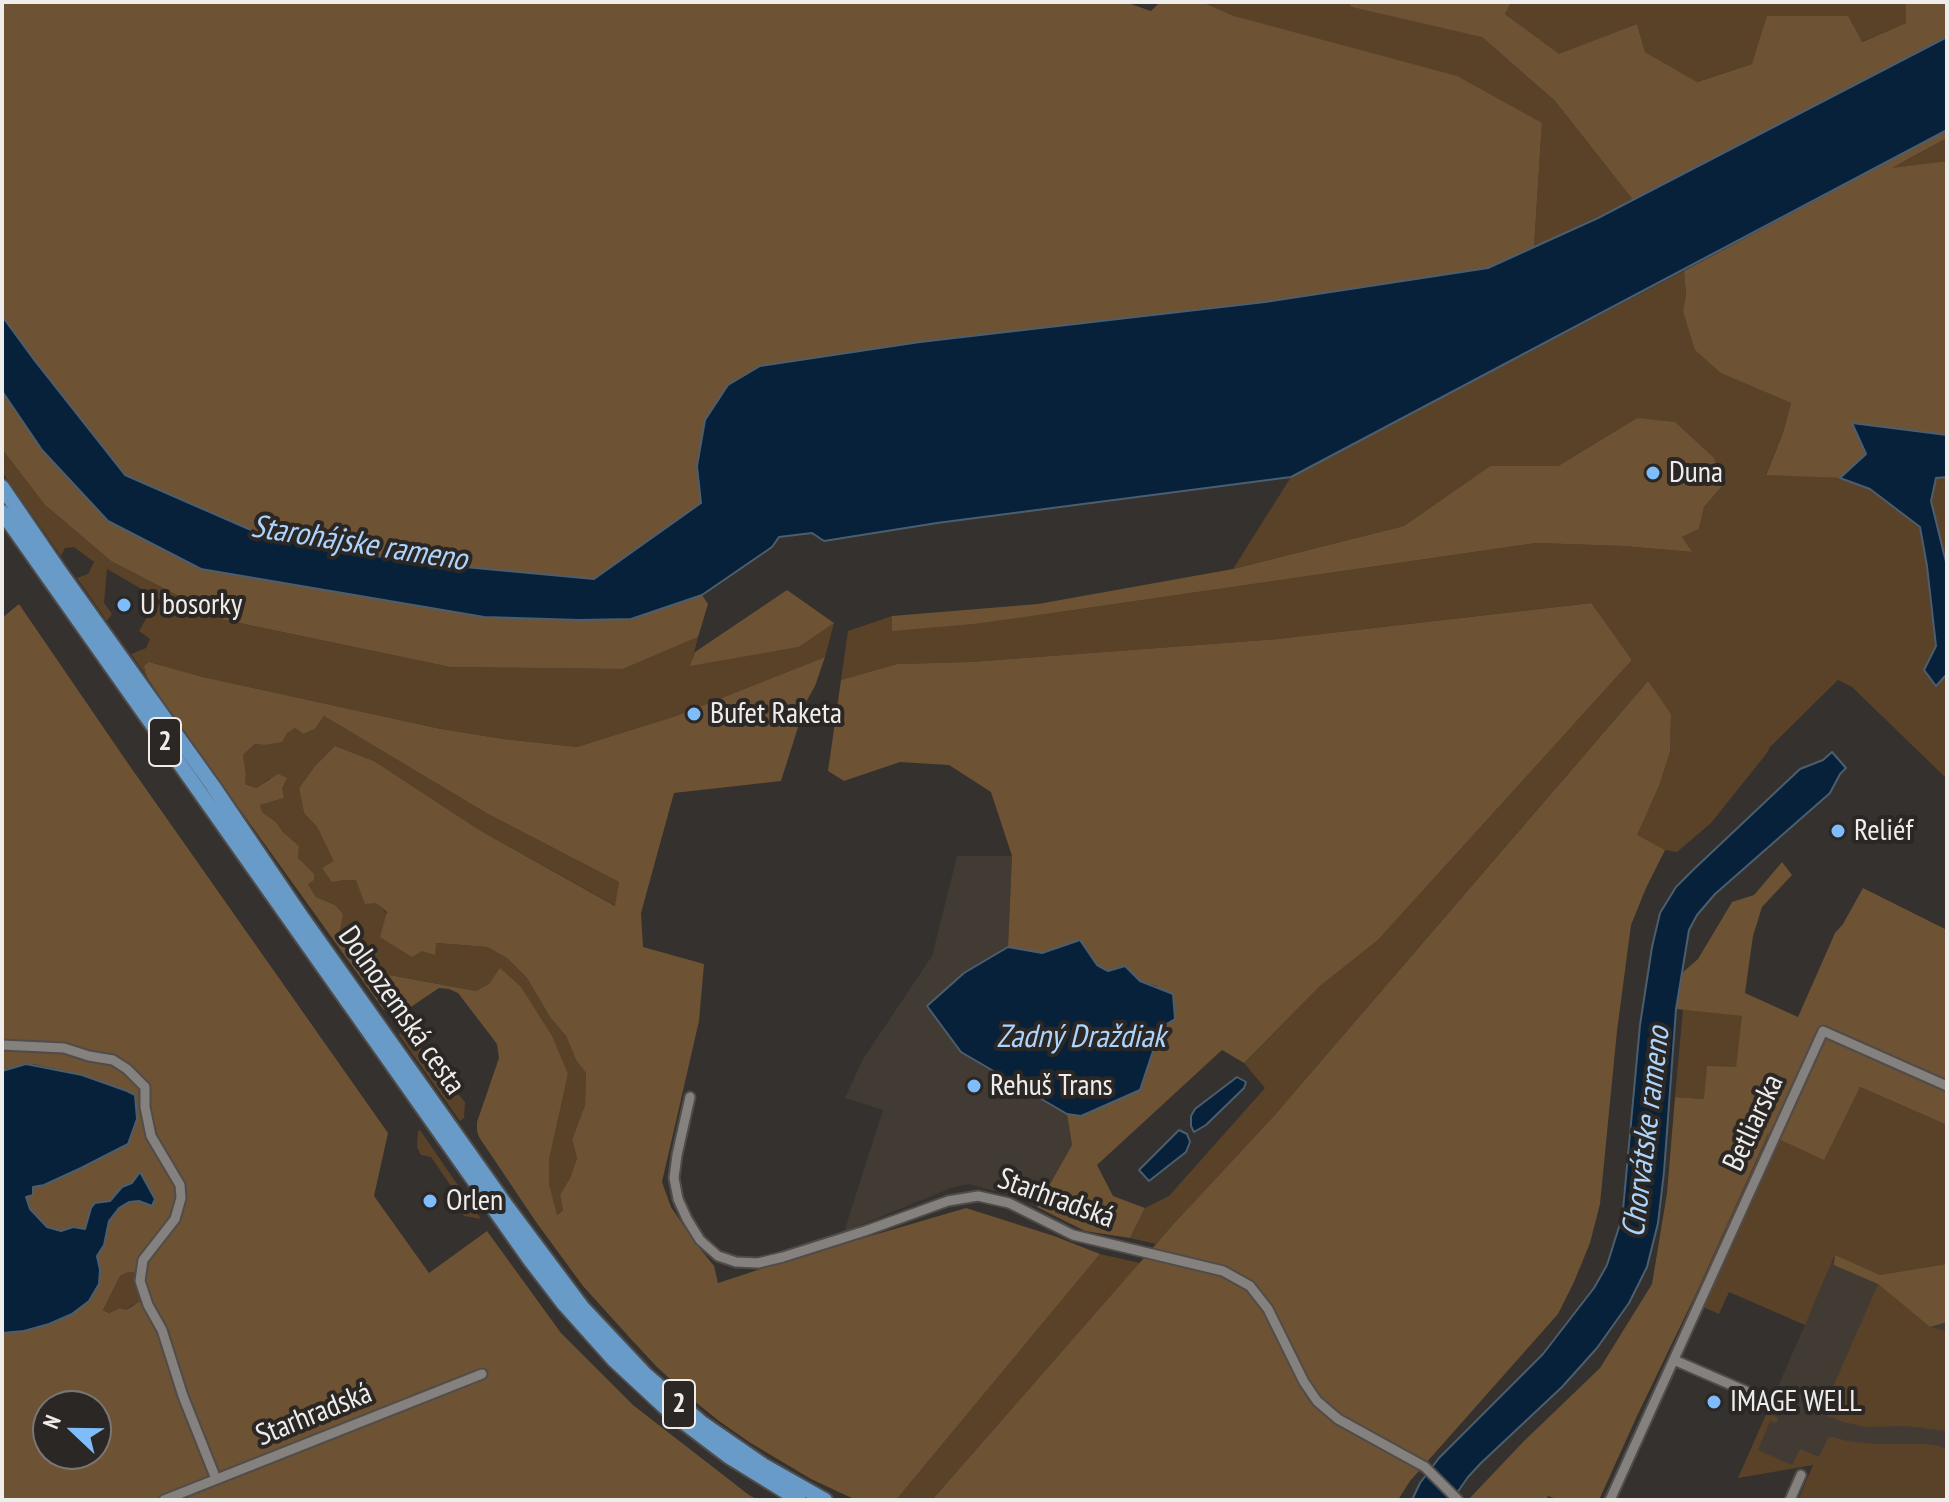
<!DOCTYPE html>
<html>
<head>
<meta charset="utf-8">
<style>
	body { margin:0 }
	#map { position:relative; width:1949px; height:1502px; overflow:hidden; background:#34312e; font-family:"PT Sans Narrow",sans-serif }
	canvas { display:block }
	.frame { position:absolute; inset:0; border:4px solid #efedeb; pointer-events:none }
	.north { position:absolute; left:32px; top:1390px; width:80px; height:80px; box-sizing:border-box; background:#2a2725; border:2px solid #797674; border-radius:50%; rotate:292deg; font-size:22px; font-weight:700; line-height:32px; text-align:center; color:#efedeb }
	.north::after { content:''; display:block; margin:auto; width:28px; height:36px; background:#7fbdfa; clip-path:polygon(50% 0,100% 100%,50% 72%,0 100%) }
</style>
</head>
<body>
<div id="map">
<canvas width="1949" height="1502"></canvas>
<div class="frame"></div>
<div class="north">N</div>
</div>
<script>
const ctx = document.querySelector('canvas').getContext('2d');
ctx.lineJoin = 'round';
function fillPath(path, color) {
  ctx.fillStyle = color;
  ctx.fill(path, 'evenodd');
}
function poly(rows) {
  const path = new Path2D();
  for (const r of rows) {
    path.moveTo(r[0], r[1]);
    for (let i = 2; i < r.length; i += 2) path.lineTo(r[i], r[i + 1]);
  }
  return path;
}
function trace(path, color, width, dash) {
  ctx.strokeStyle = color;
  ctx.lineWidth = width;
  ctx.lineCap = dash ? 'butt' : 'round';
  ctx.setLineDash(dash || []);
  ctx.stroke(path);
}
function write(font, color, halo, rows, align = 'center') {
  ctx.font = font + ' "PT Sans Narrow",sans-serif';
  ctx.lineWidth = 8;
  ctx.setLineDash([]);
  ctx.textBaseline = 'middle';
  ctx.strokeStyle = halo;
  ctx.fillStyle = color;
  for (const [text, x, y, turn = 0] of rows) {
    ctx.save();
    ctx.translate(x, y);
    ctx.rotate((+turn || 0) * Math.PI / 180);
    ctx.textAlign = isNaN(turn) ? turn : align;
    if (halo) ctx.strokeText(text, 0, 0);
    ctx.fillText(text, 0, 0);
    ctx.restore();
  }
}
const built = poly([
	[957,856,1012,856,1008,947,964,973,961,1052,1067,1114,1072,1145,1037,1207,1013,1196,969,1184,951,1188,844,1232,883,1110,845,1098,863,1059,932,956],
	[1901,1105,1947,1125,1947,1469,1903,1449,1738,1478]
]);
const green = poly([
	[1202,2,1348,2,1351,7,1481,36,1555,101,1633,200,1534,247,1542,123,1234,16],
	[1511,2,1905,2,1906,23,1861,42,1752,64,1696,82,1645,52,1637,24,1559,55,1504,13],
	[1947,138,1947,161,1889,169,1911,158],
	[1684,271,1686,294,1683,311,1722,373,1791,403,1783,433,1766,474,1840,478,1870,489,1920,527,1927,566,1937,647,1924,670,1936,685,1947,674,1947,779,1852,687,1838,680,1770,747,1767,753,1711,823,1677,852,1665,850,1636,836,1659,786,1670,752,1671,714,1647,682,1273,1117,1156,1244,1130,1238,1145,1208,1169,1196,1265,1088,1244,1063,1320,986,1378,940,1632,660,1590,603,1278,639,970,662,897,664,841,680,848,631,892,616,892,630,1039,615,1536,543,1623,546,1691,552,1682,537,1699,529,1704,507,1723,485,1637,418,1558,466,1490,466,1404,526,1233,569,1291,477],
	[2,449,45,505,111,561,225,620,450,667,623,669,698,637,691,665,799,647,834,623,825,657,676,716,577,747,504,739,441,729,203,677,149,662,145,666,147,677,131,654,146,648,150,639,139,631,146,619,162,601,107,569,104,603,112,614,107,621,77,578,88,574,94,562,74,547,65,548,61,556,2,472],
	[1947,477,1947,566,1931,501,1936,478],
	[324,716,488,814,619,882,616,906,481,831,374,761,335,746,315,766,299,788,304,813,317,827,335,861,322,869,343,879,356,880,421,951,435,943,487,947,507,958,527,978,550,1017,566,1036,576,1060,586,1073,585,1105,572,1140,577,1158,570,1178,560,1195,563,1210,556,1215,549,1184,549,1160,568,1074,521,987,489,984,476,991,385,974,379,976,374,975,367,961,373,952,361,946,350,936,340,930,335,905,316,897,308,884,298,858,299,846,283,832,276,822,262,812,259,805,284,798,270,778,256,788,245,784,246,772,243,755,255,744,264,745,295,728,303,734,315,729],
	[1683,1009,1743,1016,1736,1068,1704,1099,1675,1097],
	[401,1030,410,1031,419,1036,424,1042,416,1042,452,1094,459,1095,465,1102,464,1118,460,1121,399,1035],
	[1860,1087,1947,1125,1947,1264,1880,1275,1835,1255,1805,1325,1729,1292,1719,1314,1692,1302,1768,1134],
	[420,1130,481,1219,464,1216,459,1208,466,1208,431,1157,421,1155,417,1147,418,1131],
	[1100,1254,1140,1263,932,1500,896,1500],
	[128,1272,135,1272,143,1277,147,1285,148,1296,146,1302,132,1305,126,1310,120,1308,109,1313,103,1310,120,1276],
	[1878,1284,1930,1327,1947,1331,1947,1431,1906,1426,1866,1427,1843,1422,1810,1409,1815,1398,1826,1403],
	[1767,1413,1778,1418,1776,1423,1770,1421,1758,1450,1792,1465,1800,1449,1819,1457,1828,1438,1833,1437,1847,1441,1876,1444,1925,1444,1939,1446,1947,1450,1947,1500,1798,1500,1813,1465,1738,1478]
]);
const forest = poly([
	[2,2,1125,2,1151,11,1160,2,1202,2,1234,16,1457,76,1542,123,1534,247,1488,268,1265,302,920,342,760,366,697,466,701,503,595,579,411,562,267,537,125,475,35,361,2,316],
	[1348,2,1511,2,1505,14,1559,54,1637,24,1645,52,1697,82,1752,64,1767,16,1848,16,1862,42,1906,23,1905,2,1946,2,1947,36,1633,200,1555,101,1482,37,1351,7],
	[1947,130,1947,138,1892,168,1947,161,1947,435,1853,423,1866,455,1840,478,1766,475,1783,433,1791,403,1721,373,1695,350,1683,311,1686,294,1684,271],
	[2,391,42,450,201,569,484,617,580,620,631,619,702,595,708,604,698,637,623,669,450,667,225,620,111,561,45,505,2,449],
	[1637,418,1675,422,1714,458,1723,485,1704,507,1699,529,1682,537,1692,552,1623,546,1536,543,1039,615,973,624,892,631,892,616,1038,604,1233,569,1404,526,1490,466,1558,466],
	[787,590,834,623,799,647,690,666,695,652],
	[1591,603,1632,660,1378,940,1320,986,1244,1063,1222,1050,1097,1165,1113,1196,1145,1208,1130,1238,1085,1231,1037,1207,1072,1145,1067,1114,1081,1116,1139,1090,1161,1027,1157,986,1140,981,1125,967,1108,971,1097,965,1080,940,1042,953,1008,947,1012,856,991,792,949,765,900,762,844,781,828,771,841,680,897,664,970,662,1278,639],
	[19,604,127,762,388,1133,374,1196,429,1273,487,1231,561,1333,633,1405,749,1495,758,1500,2,1500,2,1333,24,1331,100,1270,97,1256,104,1245,109,1221,119,1208,129,1201,139,1201,152,1206,132,1183,122,1187,110,1201,91,1208,85,1230,73,1227,61,1231,47,1227,30,1209,26,1197,33,1187,44,1185,48,1182,135,1095,127,1091,82,1075,33,1064,2,1071,2,618],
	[128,1272,135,1272,143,1277,147,1285,148,1296,146,1302,139,1302,126,1310,120,1308,109,1313,103,1310,120,1276],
	[48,1406,96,1406,96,1454,48,1454],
	[825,657,815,686,806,702,781,781,674,793,641,913,643,947,704,964,699,1021,662,1182,671,1207,694,1241,714,1266,718,1283,782,1262,966,1208,1054,1236,1100,1254,896,1500,856,1500,811,1479,749,1442,719,1421,693,1400,657,1367,630,1338,583,1286,536,1222,479,1137,477,1131,477,1122,499,1058,497,1044,458,993,449,989,439,988,402,1013,390,1013,383,1009,172,715,147,677,144,666,149,662,203,677,441,729,504,739,577,747,676,716],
	[324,716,488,814,619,882,615,906,481,831,374,761,335,746,315,766,299,788,304,813,317,827,334,861,322,868,332,882,343,880,356,880,365,904,376,903,387,912,380,937,412,957,422,951,435,955,436,943,487,947,507,958,527,978,550,1017,566,1036,576,1060,586,1073,585,1105,572,1140,577,1158,570,1178,560,1195,563,1210,557,1215,549,1184,549,1160,568,1074,552,1036,521,987,500,968,489,984,476,991,384,974,379,976,374,975,373,966,368,961,374,952,361,946,350,936,340,930,343,914,335,905,316,897,308,884,314,880,314,874,298,858,299,846,283,832,276,822,262,812,260,805,284,798,282,788,287,778,278,774,256,788,245,784,246,773,243,755,255,744,264,745,282,742,287,733,295,728,303,734,315,729],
	[1648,681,1671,714,1670,752,1659,786,1637,835,1665,850,1646,888,1631,925,1617,1031,1600,1204,1590,1243,1574,1282,1558,1314,1410,1481,1398,1500,932,1500,1171,1227,1273,1117],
	[1782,862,1792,875,1762,907,1753,936,1745,993,1798,1017,1835,933,1843,924,1863,888,1947,930,1947,1125,1860,1087,1824,1160,1768,1134,1692,1302,1637,1416,1599,1500,1559,1500,1548,1496,1546,1500,1468,1500,1523,1442,1600,1368,1652,1284,1667,1193,1675,1097,1704,1099,1707,1066,1736,1067,1742,1016,1676,1009,1681,974,1698,959,1732,902,1754,895],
	[1835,1255,1880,1275,1947,1264,1947,1322,1930,1327,1878,1284,1834,1265]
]);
const water = poly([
	[1947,37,1947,130,1291,477,937,523,824,541,812,533,779,537,772,547,702,595,631,619,580,620,484,617,201,569,108,521,42,450,2,391,2,316,35,361,125,475,267,537,411,562,594,579,701,503,697,466,705,420,728,385,760,366,920,342,1265,302,1488,268,1598,218,1947,37],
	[1852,423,1947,435,1947,477,1936,478,1931,501,1947,566,1947,674,1936,686,1924,670,1936,646,1927,566,1920,527,1870,489,1840,478,1866,454,1852,423],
	[1832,752,1846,768,1840,774,1830,793,1715,894,1697,915,1689,930,1676,1009,1664,1172,1658,1223,1647,1267,1629,1303,1597,1348,1562,1387,1481,1463,1468,1477,1452,1500,1412,1500,1420,1483,1439,1458,1543,1354,1594,1288,1607,1265,1619,1227,1623,1210,1640,1025,1652,947,1660,913,1676,887,1693,870,1800,769,1823,760,1832,752],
	[1080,940,1097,965,1108,971,1125,966,1140,981,1173,994,1175,1019,1161,1027,1140,1090,1081,1116,1067,1114,961,1052,927,1006,964,973,1008,947,1042,953,1080,940],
	[26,1064,82,1075,127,1091,135,1095,137,1119,128,1144,81,1168,44,1185,33,1187,33,1195,26,1197,30,1209,47,1227,61,1231,73,1227,85,1229,91,1208,95,1203,110,1201,122,1187,132,1183,140,1172,155,1199,152,1206,139,1201,129,1202,119,1208,109,1221,104,1245,97,1256,100,1270,99,1284,89,1301,72,1314,49,1324,24,1331,2,1333,2,1071,26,1064],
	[1237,1077,1246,1082,1244,1088,1206,1125,1194,1132,1191,1126,1191,1116,1195,1109,1237,1077],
	[1179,1130,1187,1134,1190,1142,1186,1152,1149,1181,1139,1170,1179,1130]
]);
const street = poly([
	[2,1045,64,1048,89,1056,113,1060,127,1069,145,1087,145,1107,151,1136,180,1185,181,1198,175,1219,143,1260,140,1281,148,1305,162,1330,183,1396,216,1479],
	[690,1097,677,1155,674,1178,678,1199,687,1219,700,1240,718,1256,736,1262,758,1263,783,1257,865,1231,948,1201,978,1196,1009,1203,1073,1235,1223,1271,1250,1286,1268,1309,1304,1382,1317,1401,1338,1419,1425,1467,1458,1500],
	[1674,1360,1771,1402],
	[164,1500,482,1374],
	[1610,1500,1823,1031,1947,1086],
	[1790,1500,1801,1475]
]);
const primary = poly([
	[2,487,58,569,213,786,301,916,508,1208,582,1307,645,1374,702,1423,763,1465,825,1500],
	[2,512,530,1260,563,1303,614,1360,670,1412,728,1456,799,1500]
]);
const markers = [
	[1653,473,8,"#7fbdfa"],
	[124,605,8,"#7fbdfa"],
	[694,714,8,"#7fbdfa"],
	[1838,831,8,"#7fbdfa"],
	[974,1086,8,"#7fbdfa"],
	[430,1201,8,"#7fbdfa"],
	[1714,1402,8,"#7fbdfa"]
];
const shields = [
	[165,742,32],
	[679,1404,32]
];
const shieldNames = [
	["2",165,742],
	["2",679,1404]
];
const poiNames = [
	["Duna",1669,473],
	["U bosorky",140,605],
	["Bufet Raketa",710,714],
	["Reliéf",1854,831],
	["Rehuš Trans",990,1086],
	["Orlen",446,1201],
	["IMAGE WELL",1730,1402]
];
const streetNames = [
	["Dolnozemská cesta",401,1011,55],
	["Betliarska",1754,1123,-65],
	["Starhradská",1056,1199,20],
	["Starhradská",314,1415,-22]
];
const waterNames = [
	["Starohájske rameno",359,544,9],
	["Zadný Draždiak",1081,1038],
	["Chorvátske rameno",1647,1132,-83]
];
fillPath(built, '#423b33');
fillPath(green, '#5a4229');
fillPath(forest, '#6d5234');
fillPath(water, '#062139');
trace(water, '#4c5e6e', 2);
trace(street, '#4f4c4a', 13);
trace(primary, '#4f4c4a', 18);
trace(street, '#85817e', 9);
trace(primary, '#699bc9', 14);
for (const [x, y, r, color] of markers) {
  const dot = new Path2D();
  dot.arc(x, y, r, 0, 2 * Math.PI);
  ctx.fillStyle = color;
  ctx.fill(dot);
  trace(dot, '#2a2725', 3);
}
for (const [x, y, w] of shields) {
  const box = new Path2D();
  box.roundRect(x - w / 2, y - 24, w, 48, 6);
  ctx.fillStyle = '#2a2725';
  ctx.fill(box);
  trace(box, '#efedeb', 2);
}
write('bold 28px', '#efedeb', null, shieldNames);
write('30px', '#efedeb', '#2a2725', poiNames, 'left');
write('30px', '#efedeb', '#2a2725', streetNames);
write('italic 32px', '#add4fc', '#2a2725', waterNames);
</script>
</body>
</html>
